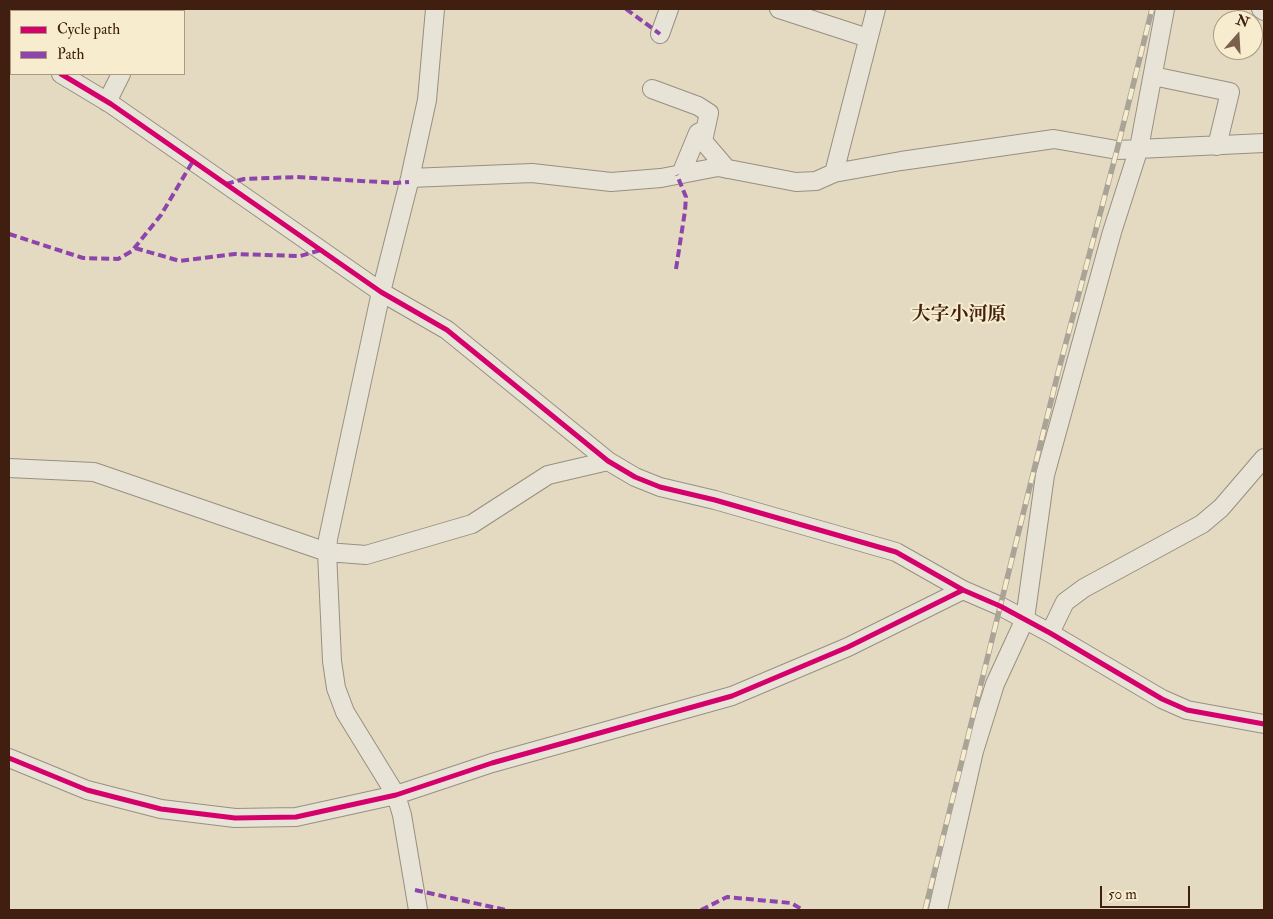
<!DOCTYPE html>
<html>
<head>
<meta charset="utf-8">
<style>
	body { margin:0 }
	#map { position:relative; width:1273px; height:919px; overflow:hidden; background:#e3dac1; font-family:"IM FELL Double Pica",serif }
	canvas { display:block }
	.frame { position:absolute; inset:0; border:10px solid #401f11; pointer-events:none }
	.legend { position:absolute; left:10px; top:10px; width:175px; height:65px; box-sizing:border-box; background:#f7eccd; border:1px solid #ae9a82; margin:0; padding:6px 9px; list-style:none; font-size:15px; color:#401f11 }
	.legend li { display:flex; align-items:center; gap:10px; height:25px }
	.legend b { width:25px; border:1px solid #ae9a82 }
	.north { position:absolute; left:1213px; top:10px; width:50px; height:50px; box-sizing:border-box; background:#f7eccd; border:1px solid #ae9a82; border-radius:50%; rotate:19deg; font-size:14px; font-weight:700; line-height:20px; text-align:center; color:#401f11 }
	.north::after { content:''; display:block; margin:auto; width:18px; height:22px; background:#79604f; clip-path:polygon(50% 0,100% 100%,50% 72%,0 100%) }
	.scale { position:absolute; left:1100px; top:886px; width:90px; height:22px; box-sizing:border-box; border:2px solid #401f11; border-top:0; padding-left:6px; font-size:15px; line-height:18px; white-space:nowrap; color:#401f11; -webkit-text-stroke:4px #f7eccd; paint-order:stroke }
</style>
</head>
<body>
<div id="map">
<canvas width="1273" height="919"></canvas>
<div class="frame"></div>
<ul class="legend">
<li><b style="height:6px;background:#d6006c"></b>Cycle path</li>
<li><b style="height:6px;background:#8e44ad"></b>Path</li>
</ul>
<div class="north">N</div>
<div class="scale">50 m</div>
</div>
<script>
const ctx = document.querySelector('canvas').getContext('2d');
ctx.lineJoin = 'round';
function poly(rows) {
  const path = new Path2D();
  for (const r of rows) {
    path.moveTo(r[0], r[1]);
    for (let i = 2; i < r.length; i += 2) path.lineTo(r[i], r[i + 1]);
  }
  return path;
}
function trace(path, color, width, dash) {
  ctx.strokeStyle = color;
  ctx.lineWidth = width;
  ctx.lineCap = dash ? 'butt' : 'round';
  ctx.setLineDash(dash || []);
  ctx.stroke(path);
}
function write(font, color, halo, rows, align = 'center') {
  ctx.font = font + ' "IM FELL Double Pica","Noto Serif JP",serif';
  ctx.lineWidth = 4;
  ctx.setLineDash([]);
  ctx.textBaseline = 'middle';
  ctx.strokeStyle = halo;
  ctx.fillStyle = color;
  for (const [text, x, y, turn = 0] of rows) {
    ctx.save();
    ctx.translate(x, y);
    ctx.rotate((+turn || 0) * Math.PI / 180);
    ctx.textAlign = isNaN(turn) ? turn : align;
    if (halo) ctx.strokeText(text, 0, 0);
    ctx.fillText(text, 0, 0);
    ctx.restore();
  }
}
const minor = poly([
	[779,9,868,38],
	[1261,9,1264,11],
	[151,11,152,9],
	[660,34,669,9],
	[9,47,11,49],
	[61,74,111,104,381,292,447,330,608,461,635,477,660,487,715,500,896,552,963,590,1000,606,1050,633,1162,699,1187,710,1264,724],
	[1153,76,1230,92,1217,146],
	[652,89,698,106,709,113,703,141,727,169],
	[107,102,121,74],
	[834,173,876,9],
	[681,174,698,133,704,130],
	[410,178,532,173,611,182,661,178,718,167,796,182,816,181,834,173,901,161,1054,139,1117,150,1264,143],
	[9,468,94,472,327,552,366,555,472,524,548,475,608,461],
	[1050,633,1065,602,1084,588,1202,524,1221,508,1264,458],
	[9,758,87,790,161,809,235,818,296,817,396,795,492,763,732,696,848,647,963,590],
	[418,910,402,815,396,795,345,712,336,688,332,661,327,552,328,539,381,292,410,178,427,100,435,9],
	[938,910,974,751,995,684,1025,619,1045,475,1112,232,1139,148,1165,9]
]);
const rail = poly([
	[925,910,1059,369,1117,150,1152,9]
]);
const quiet = poly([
	[626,9,660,34],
	[226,184,244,179,297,177,396,183,409,182],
	[9,234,83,258,118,259,132,251,161,215,193,161],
	[135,248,180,261,235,254,300,256,321,250],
	[676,269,685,211,686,197,677,175],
	[415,890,506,910],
	[701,910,727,897,791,903,803,910]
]);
const cycleway = poly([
	[61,74,111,104,381,292,447,330,608,461,635,477,660,487,715,500,896,552,963,590,1000,606,1050,633,1162,699,1187,710,1264,724],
	[9,758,87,790,161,809,235,818,296,817,396,795,492,763,732,696,848,647,963,590]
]);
const quarterNames = [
	["大字小河原",959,316]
];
trace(minor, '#988f80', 20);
trace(minor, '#e8e3d7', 18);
trace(rail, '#aaa397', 5.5);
trace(rail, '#f7eccd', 4, [11]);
trace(quiet, '#8e44ad', 4, [8, 4]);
trace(cycleway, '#d6006c', 5);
write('bold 19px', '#401f11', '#f7eccd', quarterNames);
</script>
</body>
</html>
